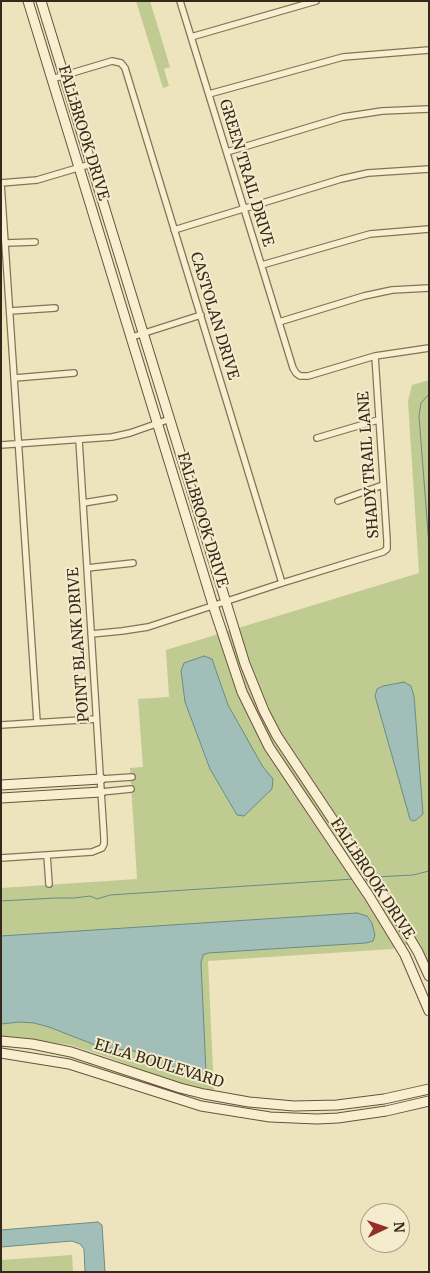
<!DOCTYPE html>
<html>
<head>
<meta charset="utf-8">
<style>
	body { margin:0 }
	#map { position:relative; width:430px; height:1273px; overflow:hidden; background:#ede3bd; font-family:Merriweather,serif }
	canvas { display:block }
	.frame { position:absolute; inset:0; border:2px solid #34291b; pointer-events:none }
	.north { position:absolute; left:360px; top:1203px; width:50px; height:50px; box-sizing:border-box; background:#f5eccd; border:1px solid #a89e86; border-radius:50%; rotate:87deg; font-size:14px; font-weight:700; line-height:20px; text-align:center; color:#34291b }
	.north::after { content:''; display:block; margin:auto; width:18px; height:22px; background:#942e27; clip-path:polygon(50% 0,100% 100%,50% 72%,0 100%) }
</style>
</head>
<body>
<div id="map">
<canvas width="430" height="1273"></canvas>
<div class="frame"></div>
<div class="north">N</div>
</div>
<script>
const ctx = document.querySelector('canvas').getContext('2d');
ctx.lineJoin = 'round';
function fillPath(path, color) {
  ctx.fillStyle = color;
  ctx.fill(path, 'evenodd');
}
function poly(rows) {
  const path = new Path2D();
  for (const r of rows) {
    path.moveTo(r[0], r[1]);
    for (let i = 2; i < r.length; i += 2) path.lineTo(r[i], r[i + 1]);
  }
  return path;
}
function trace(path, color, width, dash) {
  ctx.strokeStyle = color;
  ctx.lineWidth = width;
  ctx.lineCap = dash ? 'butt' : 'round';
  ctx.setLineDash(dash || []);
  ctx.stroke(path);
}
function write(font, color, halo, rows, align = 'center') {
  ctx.font = font + ' Merriweather,serif';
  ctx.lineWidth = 4;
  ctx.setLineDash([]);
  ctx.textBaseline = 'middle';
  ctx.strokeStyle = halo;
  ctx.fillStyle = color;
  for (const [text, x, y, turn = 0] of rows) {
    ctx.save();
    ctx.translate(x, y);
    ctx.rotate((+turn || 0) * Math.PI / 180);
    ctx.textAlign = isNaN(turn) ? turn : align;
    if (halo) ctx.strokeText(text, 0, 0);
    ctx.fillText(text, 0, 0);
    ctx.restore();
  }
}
const green = poly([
	[136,1,150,1,170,67,164,69,169,86,163,88],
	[429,380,429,965,417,942,392,949,208,961,214,1092,175,1082,104,1056,70,1045,1,1036,1,888,137,879,130,768,143,767,138,699,169,697,166,650,419,573,408,401,412,385],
	[72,1255,73,1272,1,1272,1,1260]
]);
const water = poly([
	[204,656,212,659,228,705,263,767,273,779,272,789,244,816,237,815,210,769,185,702,181,671,184,663,204,656],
	[404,682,411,686,414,696,423,814,416,820,412,821,410,819,375,696,377,689,383,686,404,682],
	[357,913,367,916,372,923,375,935,373,941,366,943,208,953,203,955,201,963,206,1072,204,1077,200,1079,194,1079,156,1057,142,1052,109,1048,95,1045,49,1027,34,1023,19,1022,1,1024,1,936,357,913],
	[98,1222,102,1225,105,1272,85,1272,84,1249,80,1244,72,1241,1,1247,1,1230,98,1222]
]);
const stream = poly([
	[429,394,421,403,419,416,429,545],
	[375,877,413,875,429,871],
	[1,901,55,898,74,898,90,896,97,899,110,895,354,879]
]);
const street = poly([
	[180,1,293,368,296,373,300,376,308,376,375,356,429,348],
	[191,37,316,1],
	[52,79,112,61,121,63,125,68,282,583],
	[209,94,343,57,429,50],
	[227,152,343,117,382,111,429,109],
	[1,183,37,722],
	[1,183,37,180,91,164],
	[174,230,341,179,368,173,429,169],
	[6,243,35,242],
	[262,265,370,234,429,229],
	[10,311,55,308],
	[279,322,364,296,392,290,429,288],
	[132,337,201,315],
	[15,378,74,373],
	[317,438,378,420],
	[1,445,112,437,130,433,170,419],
	[338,501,383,485],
	[83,503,114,498],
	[87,568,133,563],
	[91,634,122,631,148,627,282,583,383,552,387,549,387,540,375,356],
	[1,725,96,719],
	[101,779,132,777],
	[101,792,131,789],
	[47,855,49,884],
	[1,858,92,852,102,848,104,844,104,838,79,440]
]);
const secondary = poly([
	[28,1,213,605,242,692,269,747,369,896,405,955,429,1011],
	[41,1,245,664,264,711,277,736,393,910,418,952,429,976],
	[1,785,101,779],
	[1,798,101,792],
	[1,1041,32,1044,71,1052,180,1088,204,1094,249,1102,294,1106,337,1105,384,1099,429,1089],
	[1,1053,69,1064,201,1106,270,1117,317,1119,338,1118,386,1111,429,1101]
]);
const streetNames = [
	["FALLBROOK DRIVE",83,133,73],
	["GREEN TRAIL DRIVE",246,173,73],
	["CASTOLAN DRIVE",214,316,73],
	["SHADY TRAIL LANE",369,465,-94],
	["FALLBROOK DRIVE",202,520,73],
	["POINT BLANK DRIVE",79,645,-94],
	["FALLBROOK DRIVE",372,879,57],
	["ELLA BOULEVARD",159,1064,17]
];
fillPath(green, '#c0cb92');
fillPath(water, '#a1bfb8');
trace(water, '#698c86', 1);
trace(stream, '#698c86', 1);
trace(street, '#857357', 8);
trace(secondary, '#67543a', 11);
trace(street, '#f9efd0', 5.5);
trace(secondary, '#f9efd0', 9);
write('15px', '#34291b', '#f5eccd', streetNames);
</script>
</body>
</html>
